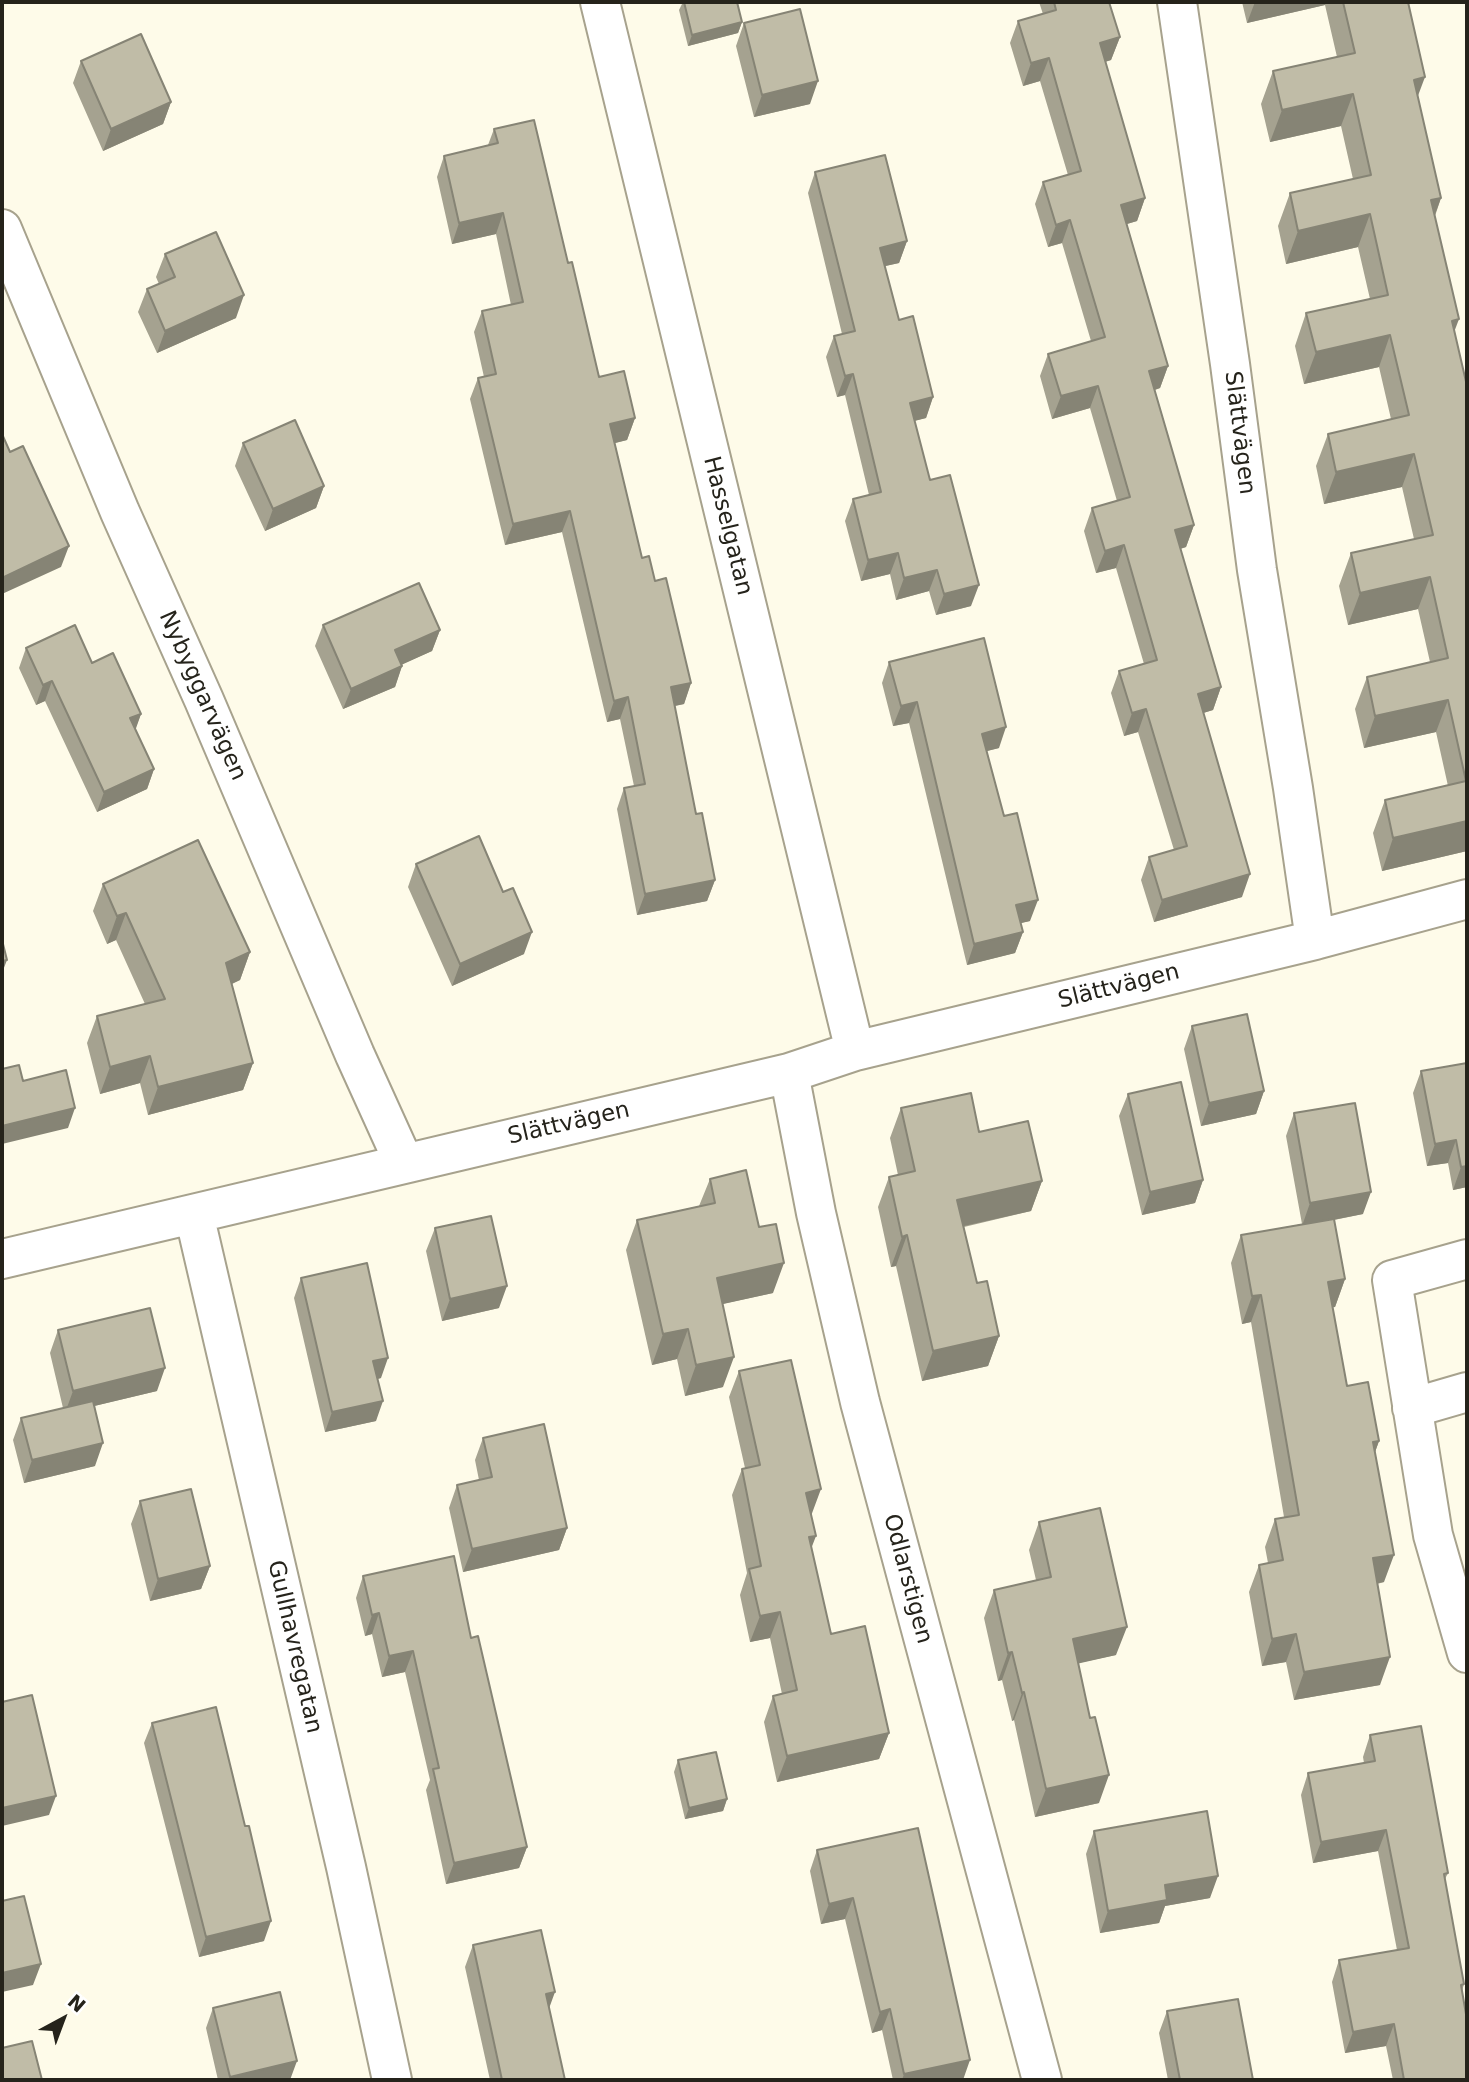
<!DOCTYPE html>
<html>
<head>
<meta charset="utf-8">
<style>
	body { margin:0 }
	#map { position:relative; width:1469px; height:2082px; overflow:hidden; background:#fefbe9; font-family:"DejaVu Sans",sans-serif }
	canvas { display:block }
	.frame { position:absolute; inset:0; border:4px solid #25231b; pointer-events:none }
	.north { position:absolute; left:28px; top:1984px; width:70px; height:70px; -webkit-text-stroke:5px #fff; paint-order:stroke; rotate:41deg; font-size:19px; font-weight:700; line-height:28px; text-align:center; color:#25231b }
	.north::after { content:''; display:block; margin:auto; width:24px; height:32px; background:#25231b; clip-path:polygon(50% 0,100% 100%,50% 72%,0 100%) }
</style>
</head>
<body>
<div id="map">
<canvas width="1469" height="2082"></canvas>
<div class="frame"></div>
<div class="north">N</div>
</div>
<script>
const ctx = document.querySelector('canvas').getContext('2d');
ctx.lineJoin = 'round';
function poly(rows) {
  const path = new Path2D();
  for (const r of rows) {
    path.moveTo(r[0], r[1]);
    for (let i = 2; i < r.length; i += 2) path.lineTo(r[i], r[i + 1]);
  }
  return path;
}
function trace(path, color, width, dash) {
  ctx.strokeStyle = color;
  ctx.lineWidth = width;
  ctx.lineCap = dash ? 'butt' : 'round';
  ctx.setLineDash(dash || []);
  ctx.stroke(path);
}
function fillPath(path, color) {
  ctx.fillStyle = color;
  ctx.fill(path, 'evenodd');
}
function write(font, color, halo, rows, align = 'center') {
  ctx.font = font + ' "DejaVu Sans",sans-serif';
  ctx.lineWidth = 6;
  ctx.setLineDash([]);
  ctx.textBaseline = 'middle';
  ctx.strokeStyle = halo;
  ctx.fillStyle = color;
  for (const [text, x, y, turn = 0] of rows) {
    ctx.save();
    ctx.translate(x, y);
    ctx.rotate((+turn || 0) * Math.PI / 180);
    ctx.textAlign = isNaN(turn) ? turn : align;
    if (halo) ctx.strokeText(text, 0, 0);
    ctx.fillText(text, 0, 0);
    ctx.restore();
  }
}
const street = poly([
	[600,2,855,1051],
	[2,229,120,512,204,700,355,1055,404,1163],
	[1315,940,1467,899],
	[789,1073,816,1213,860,1402,1042,2080],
	[194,1214,346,1867,392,2080],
	[2,1259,789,1073,855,1051,1315,940,1293,788,1257,570,1230,364,1177,2],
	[1467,1259,1392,1280,1433,1535,1467,1653],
	[1412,1408,1467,1392]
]);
const wall = poly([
	[683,2,737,2,742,22,738,33,688,46,679,10],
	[1039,2,1109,2,1120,37,1111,60,1105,62,1145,198,1137,221,1127,224,1168,366,1160,388,1155,390,1194,525,1186,547,1180,549,1221,687,1213,710,1203,713,1242,897,1154,922,1141,880,1149,857,1174,850,1138,732,1124,736,1111,693,1119,671,1144,664,1116,568,1096,573,1084,531,1092,508,1117,501,1090,408,1052,419,1040,376,1048,354,1091,341,1062,243,1048,247,1035,204,1043,182,1068,175,1040,81,1023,86,1010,43,1018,21,1043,14],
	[1242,2,1408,2,1418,97,1441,198,1435,216,1454,330,1467,387,1467,851,1382,871,1373,833,1385,800,1448,786,1436,732,1364,748,1355,709,1367,677,1430,662,1418,609,1348,625,1339,586,1351,553,1414,539,1402,487,1324,504,1316,466,1328,434,1391,419,1379,367,1304,384,1295,346,1306,313,1370,299,1358,247,1286,264,1278,226,1290,193,1353,179,1341,126,1270,142,1261,104,1273,71,1337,57,1325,5,1247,23],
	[744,23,810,104,754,117,736,46],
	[81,61,171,102,163,124,103,151,73,83],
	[494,129,568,263,599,377,635,418,627,440,615,443,642,558,655,581,691,683,684,704,675,706,696,814,715,880,707,901,637,915,617,809,624,788,634,786,620,719,607,722,562,532,505,545,470,399,478,378,484,377,474,332,482,311,511,305,496,234,452,244,437,177,444,156,488,145],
	[815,172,907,241,899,263,885,266,899,320,933,397,926,418,914,421,930,480,971,606,936,615,929,591,896,600,890,574,861,581,845,521,853,499,869,495,845,395,837,397,826,357,834,336,842,334,808,193],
	[165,254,236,318,157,353,138,312,147,289,159,284,156,277],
	[243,443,324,486,316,508,265,531,235,466],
	[323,625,440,630,432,651,402,664,402,666,395,687,343,709,315,646],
	[26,648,92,663,141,714,135,729,154,769,147,789,97,812,45,701,36,705,19,668],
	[889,662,999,748,987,751,1030,921,1020,923,1023,932,1015,953,967,965,909,723,893,726,882,683],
	[416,864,524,954,452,986,408,887],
	[103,884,250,952,240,980,232,984,253,1063,243,1090,148,1115,140,1083,100,1094,87,1043,97,1016,145,1004,116,940,107,944,93,911],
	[1192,1026,1264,1091,1256,1114,1201,1126,1184,1049],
	[1467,1063,1467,1187,1453,1190,1448,1163,1427,1166,1413,1093,1421,1071],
	[1128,1094,1203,1180,1195,1203,1142,1215,1119,1116],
	[901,1108,979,1132,1042,1181,1031,1211,964,1227,977,1283,999,1336,988,1366,922,1381,896,1266,891,1267,878,1207,889,1177,898,1175,890,1138],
	[1294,1113,1363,1214,1334,1220,1345,1279,1335,1307,1332,1307,1347,1386,1379,1441,1375,1452,1384,1582,1377,1584,1380,1685,1294,1700,1286,1662,1262,1666,1249,1592,1259,1565,1268,1563,1265,1547,1275,1519,1284,1517,1251,1322,1242,1324,1231,1263,1241,1235,1302,1224,1286,1136],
	[710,1179,759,1227,773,1293,722,1304,723,1387,685,1396,677,1359,652,1365,626,1250,637,1220,699,1206],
	[435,1228,499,1308,442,1321,426,1251],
	[301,1278,381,1378,378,1379,376,1421,325,1432,294,1298],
	[58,1330,157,1391,94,1406,95,1466,24,1483,13,1440,21,1418,63,1408,50,1353],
	[739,1371,811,1515,811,1548,831,1634,889,1733,879,1759,777,1782,764,1722,773,1696,782,1694,770,1638,750,1642,740,1595,747,1573,732,1495,742,1469,745,1468,729,1397],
	[483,1438,567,1528,559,1550,463,1572,449,1508,457,1485,479,1480,475,1460],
	[140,1501,210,1566,201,1589,150,1601,131,1524],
	[1039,1522,1116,1655,1078,1663,1099,1803,1035,1817,1014,1720,1012,1721,1002,1680,998,1681,984,1618,994,1590,1036,1580,1029,1550],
	[363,1576,471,1638,527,1847,519,1868,446,1884,426,1790,430,1780,405,1672,382,1677,372,1634,365,1636,356,1598],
	[152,1723,264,1941,199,1957,144,1743],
	[1370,1735,1448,1873,1445,1879,1464,1984,1462,1991,1467,2080,1393,2080,1386,2046,1345,2053,1332,1982,1339,1960,1397,1950,1378,1851,1313,1863,1301,1795,1308,1773,1364,1763,1363,1757],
	[678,1760,727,1799,723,1811,685,1819,674,1772],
	[918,1828,963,2080,893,2080,882,2030,872,2033,845,1919,821,1924,810,1871,817,1850],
	[1094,1831,1210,1898,1165,1906,1159,1923,1100,1933,1086,1854],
	[473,1945,549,2009,565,2080,490,2080,465,1967],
	[213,2008,290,2080,218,2080,206,2028],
	[1167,2011,1253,2080,1168,2080,1159,2033]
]);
const shadedWall = poly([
	[1255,2,1326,2,1325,5,1247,23],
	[742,22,738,33,688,46,692,35],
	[1120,37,1111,60,1091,66,1100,43],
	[1049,58,1040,81,1023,86,1031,63],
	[1425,77,1413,109,1414,80],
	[818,81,810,104,754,117,762,95],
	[1353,94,1341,126,1270,142,1282,110],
	[171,102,163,124,103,151,111,129],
	[1145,198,1137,221,1113,228,1121,205],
	[1441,198,1429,231,1431,200],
	[503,213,496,234,452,244,459,223],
	[1370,214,1358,247,1286,264,1298,231],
	[1070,220,1062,243,1048,247,1056,225],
	[907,241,899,263,872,269,880,248],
	[244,295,236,318,157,353,165,331],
	[1459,319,1447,351,1452,321],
	[1390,335,1379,367,1304,384,1316,352],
	[1168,366,1160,388,1141,394,1149,371],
	[853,374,845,395,837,397,845,376],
	[1098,386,1090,408,1052,419,1061,396],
	[933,397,926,418,902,424,910,403],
	[635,418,627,440,603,446,610,424],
	[1414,454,1402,487,1324,504,1336,472],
	[324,486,316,508,265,531,273,509],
	[570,511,562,532,505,545,513,524],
	[1194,525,1186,547,1167,553,1175,530],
	[1124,545,1116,568,1096,573,1105,551],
	[69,546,61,567,2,594,2,578],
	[898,553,890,574,861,581,868,560],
	[937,570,929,591,896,600,904,578],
	[1430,577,1418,609,1348,625,1360,593],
	[979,585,971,606,936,615,944,594],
	[440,630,432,651,388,671,395,650],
	[402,666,395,687,343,709,351,689],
	[52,681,45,701,36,705,43,685],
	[691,683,684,704,664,708,671,687],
	[1221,687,1213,710,1190,717,1198,694],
	[628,697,620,719,607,722,614,701],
	[1448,700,1436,732,1364,748,1375,716],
	[917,702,909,723,893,726,901,706],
	[1146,709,1138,732,1124,736,1132,713],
	[141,714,134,734,130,718],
	[1006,727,999,748,975,754,982,734],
	[154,769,147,789,97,812,104,792],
	[1467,821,1467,851,1382,871,1393,838],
	[1250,874,1242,897,1154,922,1162,900],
	[715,880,707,901,637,915,645,894],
	[1038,900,1030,921,1009,926,1016,905],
	[126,913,116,940,107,944,117,916],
	[532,932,524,954,452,986,460,964],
	[1023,932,1015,953,967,965,974,944],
	[250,952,240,980,216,991,226,963],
	[7,960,2,973,2,961],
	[150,1056,140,1083,100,1094,110,1067],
	[253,1063,243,1090,148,1115,158,1087],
	[1264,1091,1256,1114,1201,1126,1209,1103],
	[75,1108,68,1128,2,1144,2,1126],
	[1456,1140,1448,1163,1427,1166,1435,1144],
	[1467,1166,1467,1187,1453,1190,1461,1167],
	[1203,1180,1195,1203,1142,1215,1150,1192],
	[1042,1181,1031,1211,946,1230,957,1200],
	[1371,1192,1363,1214,1302,1226,1310,1203],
	[907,1235,896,1266,891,1267,902,1237],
	[784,1263,773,1293,705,1308,717,1278],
	[1345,1279,1335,1307,1318,1310,1328,1282],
	[507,1286,499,1308,442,1321,450,1299],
	[1261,1295,1251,1322,1242,1324,1252,1296],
	[688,1329,677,1359,652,1365,663,1334],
	[999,1336,988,1366,922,1381,933,1351],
	[734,1357,723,1387,685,1396,696,1365],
	[388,1358,381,1378,366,1381,373,1361],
	[165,1368,157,1391,65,1413,73,1391],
	[383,1401,376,1421,325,1432,332,1412],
	[1379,1441,1369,1469,1373,1442],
	[103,1443,95,1466,24,1483,32,1460],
	[821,1489,811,1516,806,1493],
	[567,1528,559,1550,463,1572,472,1549],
	[816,1536,806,1562,809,1537],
	[1394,1555,1384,1582,1363,1586,1373,1558],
	[210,1566,201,1589,150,1601,158,1579],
	[780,1612,770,1638,750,1642,760,1616],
	[379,1613,372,1634,365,1636,372,1615],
	[1127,1627,1116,1655,1063,1667,1073,1639],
	[1296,1634,1286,1662,1262,1666,1272,1639],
	[413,1651,405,1672,382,1677,389,1656],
	[1012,1652,1002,1680,998,1681,1008,1653],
	[1390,1657,1380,1685,1294,1700,1304,1672],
	[1024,1692,1014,1720,1012,1721,1022,1693],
	[889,1733,879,1759,777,1782,787,1756],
	[1109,1775,1099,1803,1035,1817,1046,1789],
	[56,1796,49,1815,2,1826,2,1808],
	[727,1799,723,1811,685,1819,689,1808],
	[1386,1830,1378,1851,1313,1863,1321,1842],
	[527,1847,519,1868,446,1884,454,1863],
	[1218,1876,1210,1898,1165,1906,1159,1923,1100,1933,1108,1911,1165,1885],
	[853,1898,845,1919,821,1924,829,1904],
	[271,1921,264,1941,199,1957,206,1937],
	[41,1964,33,1985,2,1992,2,1973],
	[555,1992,547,2014,546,1994],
	[890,2009,882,2030,872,2033,880,2012],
	[1394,2024,1386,2046,1345,2053,1353,2032],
	[970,2060,963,2080,902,2080,904,2074],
	[297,2061,290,2080,229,2080,230,2077]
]);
const building = poly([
	[684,2,737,2,742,22,692,35,684,2],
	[1054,2,1109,2,1120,37,1100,43,1145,198,1121,205,1168,366,1149,371,1194,525,1175,530,1221,687,1198,694,1250,874,1162,900,1149,857,1187,846,1146,709,1132,713,1119,671,1157,660,1124,545,1105,551,1092,508,1130,497,1098,386,1061,396,1048,354,1105,337,1070,220,1056,225,1043,182,1081,171,1049,58,1031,63,1018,21,1056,10,1054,2],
	[1343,2,1408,2,1425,77,1414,80,1441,198,1431,200,1459,319,1452,321,1467,386,1467,821,1393,838,1385,800,1466,781,1448,700,1375,716,1367,677,1448,658,1430,577,1360,593,1351,553,1433,535,1414,454,1336,472,1328,434,1409,415,1390,335,1316,352,1306,313,1388,295,1370,214,1298,231,1290,193,1371,175,1353,94,1282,110,1273,71,1355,53,1343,2],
	[800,9,818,81,762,95,744,23,800,9],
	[141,34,171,102,111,129,81,61,141,34],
	[534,120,568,263,572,262,599,377,624,371,635,418,610,424,642,558,649,556,655,581,666,578,691,683,671,687,696,814,702,813,715,880,645,894,624,788,645,784,628,697,614,701,570,511,513,524,478,378,496,374,482,311,523,302,503,213,459,223,444,156,498,143,494,129,534,120],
	[885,155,907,241,880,248,899,320,913,316,933,397,910,403,930,480,950,475,979,585,944,594,937,570,904,578,898,553,868,560,853,499,881,492,853,374,845,376,834,336,855,331,815,172,885,155],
	[216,232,244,295,165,331,147,289,175,277,165,254,216,232],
	[295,420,324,486,273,509,243,443,295,420],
	[2,434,10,452,23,446,69,546,2,578,2,434],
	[419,583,440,630,395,650,402,666,351,689,323,625,419,583],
	[75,625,92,663,113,653,141,714,130,718,154,769,104,792,52,681,43,685,26,648,75,625],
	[984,638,1006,727,982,734,1004,816,1017,813,1038,900,1016,905,1023,932,974,944,917,702,901,706,889,662,984,638],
	[479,836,503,892,513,888,532,932,460,964,416,864,479,836],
	[198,840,250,952,226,963,253,1063,158,1087,150,1056,110,1067,97,1016,165,999,126,913,117,916,103,884,198,840],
	[2,940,7,960,2,961,2,940],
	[1247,1014,1264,1091,1209,1103,1192,1026,1247,1014],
	[1467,1063,1467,1166,1461,1167,1456,1140,1435,1144,1421,1071,1467,1063],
	[19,1065,23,1081,66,1070,75,1108,2,1126,2,1069,19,1065],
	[1181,1082,1203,1180,1150,1192,1128,1094,1181,1082],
	[971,1093,979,1132,1028,1121,1042,1181,957,1200,977,1283,987,1281,999,1336,933,1351,907,1235,902,1237,889,1177,915,1171,901,1108,971,1093],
	[1355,1103,1371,1192,1310,1203,1294,1113,1355,1103],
	[746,1170,759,1227,776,1224,784,1263,717,1278,734,1357,696,1365,688,1329,663,1334,637,1220,715,1203,710,1179,746,1170],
	[491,1216,507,1286,450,1299,435,1228,491,1216],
	[1334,1219,1345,1279,1328,1282,1347,1386,1368,1382,1379,1441,1373,1442,1394,1555,1373,1558,1390,1657,1304,1672,1296,1634,1272,1639,1259,1565,1283,1560,1275,1519,1299,1515,1261,1295,1252,1296,1241,1235,1334,1219],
	[367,1263,388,1358,373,1361,383,1401,332,1412,301,1278,367,1263],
	[150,1308,165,1368,73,1391,58,1330,150,1308],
	[791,1360,821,1489,806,1493,816,1536,809,1537,831,1634,865,1626,889,1733,787,1756,773,1696,797,1690,780,1612,760,1616,749,1569,761,1566,742,1469,760,1465,739,1371,791,1360],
	[93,1401,103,1443,32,1460,21,1418,93,1401],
	[544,1424,567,1528,472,1549,457,1485,492,1477,483,1438,544,1424],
	[191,1489,210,1566,158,1579,140,1501,191,1489],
	[1100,1508,1127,1627,1073,1639,1090,1718,1095,1717,1109,1775,1046,1789,1024,1692,1022,1693,1012,1652,1008,1653,994,1590,1051,1577,1039,1522,1100,1508],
	[454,1556,471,1638,478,1636,527,1847,454,1863,433,1769,439,1768,413,1651,389,1656,379,1613,372,1615,363,1576,454,1556],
	[32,1695,56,1796,2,1808,2,1702,32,1695],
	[216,1707,245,1826,249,1826,271,1921,206,1937,152,1723,216,1707],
	[1421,1726,1448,1873,1444,1874,1464,1984,1461,1985,1467,2020,1467,2080,1404,2080,1394,2024,1353,2032,1339,1960,1409,1948,1386,1830,1321,1842,1308,1773,1375,1761,1370,1735,1421,1726],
	[716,1752,727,1799,689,1808,678,1760,716,1752],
	[1207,1811,1218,1876,1165,1885,1167,1900,1108,1911,1094,1831,1207,1811],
	[918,1828,970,2060,904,2074,890,2009,880,2012,853,1898,829,1904,817,1850,918,1828],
	[24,1896,41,1964,2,1973,2,1901,24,1896],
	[541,1930,555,1992,546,1994,565,2080,502,2080,473,1945,541,1930],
	[280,1992,297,2061,230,2077,213,2008,280,1992],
	[1238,1999,1253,2080,1180,2080,1167,2011,1238,1999],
	[32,2041,42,2080,2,2080,2,2048,32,2041]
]);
const streetNames = [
	["Slättvägen",1239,433,83],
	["Hasselgatan",727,526,76],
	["Nybyggarvägen",202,696,66],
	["Slättvägen",1119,987,-14],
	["Slättvägen",569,1124,-13],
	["Odlarstigen",907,1579,75],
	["Gullhavregatan",294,1647,77]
];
trace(street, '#a7a28d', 42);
trace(street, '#fff', 38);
fillPath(wall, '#a5a290');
fillPath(shadedWall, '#868475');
fillPath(building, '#c0bca7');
trace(building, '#868475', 2);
write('23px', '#25231b', '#fff', streetNames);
</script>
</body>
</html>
